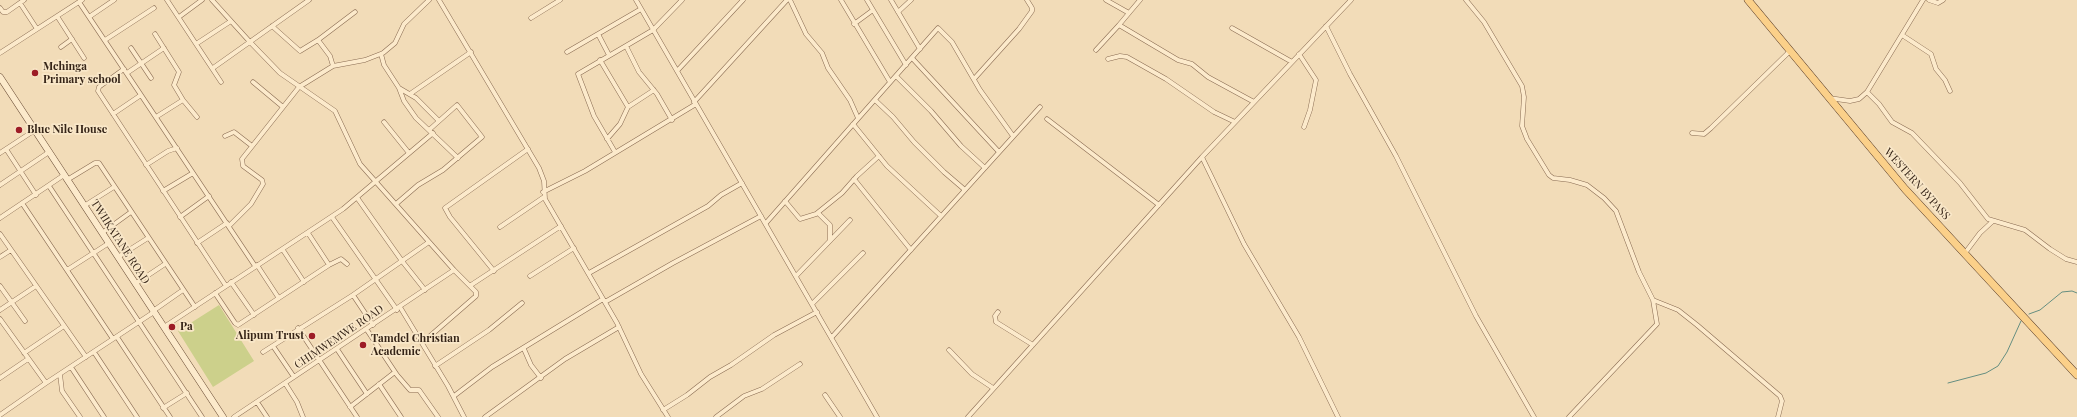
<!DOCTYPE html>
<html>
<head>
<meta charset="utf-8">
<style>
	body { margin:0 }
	canvas { display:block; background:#f2dcb8 }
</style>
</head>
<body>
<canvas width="2077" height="417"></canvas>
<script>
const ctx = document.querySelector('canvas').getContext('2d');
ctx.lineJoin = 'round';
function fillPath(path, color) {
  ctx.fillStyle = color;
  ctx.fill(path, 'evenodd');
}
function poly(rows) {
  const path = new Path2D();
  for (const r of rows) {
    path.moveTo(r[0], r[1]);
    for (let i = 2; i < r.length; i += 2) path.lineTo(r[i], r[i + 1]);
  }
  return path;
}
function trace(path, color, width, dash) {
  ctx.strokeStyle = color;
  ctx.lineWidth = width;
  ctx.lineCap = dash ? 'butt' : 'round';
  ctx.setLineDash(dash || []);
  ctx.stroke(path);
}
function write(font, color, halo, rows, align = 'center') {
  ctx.font = font + ' "Playfair Display",serif';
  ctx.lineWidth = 3.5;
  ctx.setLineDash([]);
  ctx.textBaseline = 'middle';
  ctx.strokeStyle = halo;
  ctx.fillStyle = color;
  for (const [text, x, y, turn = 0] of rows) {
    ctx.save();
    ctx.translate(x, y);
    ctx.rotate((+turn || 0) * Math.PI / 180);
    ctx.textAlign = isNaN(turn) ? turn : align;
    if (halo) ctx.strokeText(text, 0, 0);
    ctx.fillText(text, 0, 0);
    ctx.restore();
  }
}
const green = poly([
	[219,305,254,361,213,387,178,331]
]);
const stream = poly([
	[2029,314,2040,310,2062,292,2072,291,2077,293],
	[1948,383,1986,373,1998,366,2007,352,2021,321]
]);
const street = poly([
	[167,0,221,82],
	[212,0,250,42,280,73,335,111,360,164,454,270,476,292,476,296,422,343],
	[439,0,539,168,544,181,545,199,617,323,641,374,668,417],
	[636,0,877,417],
	[790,0,806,34,822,53,828,68,850,100,858,118],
	[841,0,890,82],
	[867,0,906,65],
	[891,0,920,49],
	[1106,0,1129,13,1119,25],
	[1466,0,1484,22,1522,86,1524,97,1522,126,1527,139,1549,175,1553,178,1570,180,1587,185,1604,198,1616,211,1639,272,1653,300,1678,310,1697,325,1780,396,1782,401,1778,417],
	[1929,0,1938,3,1943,0],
	[79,2,255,266],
	[20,3,37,29],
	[0,8,3,12,7,12,24,0],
	[898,12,911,0],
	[1129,13,1140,0],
	[57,16,84,58],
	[89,17,114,0],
	[179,17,202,0],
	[531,18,560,0],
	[854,24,873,10],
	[272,26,300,51,318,40,355,12],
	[1326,26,1350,74,1396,156,1476,316,1534,417],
	[1232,28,1292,62],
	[155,34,179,72,174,85,183,100],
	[598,34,609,55],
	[1902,35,1931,54,1936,69,1945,80,1950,91],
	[105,40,154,8],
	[318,40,330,56,333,66],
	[196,44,231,21],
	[626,46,639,72,657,94,672,120],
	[61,47,72,39],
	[131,48,151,78],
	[1096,50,1119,25,1178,60,1192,64,1208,77,1254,102],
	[567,52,641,9],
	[0,53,82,0],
	[381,54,384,65,399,88,404,101,416,118,458,158],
	[1299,54,1316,80,1310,110,1304,127],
	[912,58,999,152],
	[1108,59,1120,56,1127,57,1166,79,1214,112,1235,122],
	[600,60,628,107],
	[213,68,309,0],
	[124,69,99,87,98,91,226,286],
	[677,71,743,0],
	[127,73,164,48],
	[896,76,931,111,961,146,985,168],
	[974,79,1019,29,1032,11,1032,8,1027,0],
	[253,82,283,107],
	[399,88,416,98,439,121],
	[1867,92,1879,104,1892,122,1912,133,1960,183,1988,219,2025,230,2050,249,2066,259,2077,262],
	[410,94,471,52],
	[1829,98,1850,101,1859,99,1867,92,1923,0],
	[875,100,893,117,914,142,944,172,965,190],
	[694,102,787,0],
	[113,114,141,95],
	[156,117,183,100,197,117],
	[1047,119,1159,205],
	[384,122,409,153],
	[853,124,887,166,941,216],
	[1692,133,1704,134,1711,128,1790,51],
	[225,136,234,132,252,146],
	[607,139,620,124,628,107,654,90],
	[6,149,36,195],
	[615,152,594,116,578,74,653,30,682,0],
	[0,153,35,130],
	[1202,157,1244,244,1299,337,1338,417],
	[146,165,168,151,177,148],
	[854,179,911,250],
	[67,180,95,163,99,163,195,307],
	[0,185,49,152],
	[49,186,202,417],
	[163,191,193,173],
	[543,192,585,171,696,104],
	[358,199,402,261,425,290],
	[785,201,800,219,816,214,842,193,857,176,879,156],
	[22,203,113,339],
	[396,204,418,185,443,170,482,137,457,105,429,130],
	[84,206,114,187],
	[818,213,830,225,830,240],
	[180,217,209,196],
	[332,217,397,310],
	[0,218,64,175],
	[766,223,938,28,952,42,980,90,1013,136],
	[229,226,251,204,263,184,262,180,243,166,242,159,299,87,333,66,365,60,383,53,395,43,404,24,429,0],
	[500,227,544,197],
	[102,233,131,212],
	[308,233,329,265],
	[0,234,86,357],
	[197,243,227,223],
	[283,250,304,282],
	[1965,253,1980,233,1993,221],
	[0,257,11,250],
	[118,257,148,238],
	[257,265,278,297],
	[67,270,109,243],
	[494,271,450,217,445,208,528,149],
	[589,273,708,206,721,195,742,183],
	[530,276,574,248],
	[796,276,850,220],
	[231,282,254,315],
	[135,284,165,264],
	[471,285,561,226],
	[0,286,25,321],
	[215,293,235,323,238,325,329,265,341,259,347,264],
	[353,295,429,242],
	[605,302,673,263,761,216],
	[812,304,863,253],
	[400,307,448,386,464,417],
	[0,310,36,286],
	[153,311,183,290],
	[998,312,995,316,996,322,1033,345],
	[0,319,46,383,154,312],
	[164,327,343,209,433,133],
	[298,328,357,417],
	[367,330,397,375,410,390,419,390,438,417],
	[117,337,170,417],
	[832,337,1040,107],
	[273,346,294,377],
	[337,349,367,394],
	[524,349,531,365,541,378],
	[949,350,972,374,993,388],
	[94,352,137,417],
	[263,352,353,295,373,325],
	[24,353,64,326],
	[435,366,489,330,522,303],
	[71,367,104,417],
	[60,374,62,391,80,417],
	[0,378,28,359],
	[285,383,297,402,303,417],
	[379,384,401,417],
	[825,395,840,417],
	[454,396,492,367,603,299],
	[257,402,267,417],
	[350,407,395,372],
	[163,408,187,393],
	[663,410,687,395,710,377,731,365,774,335,817,312],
	[0,415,46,383],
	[234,417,454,270],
	[485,417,565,359,619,327],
	[716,417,744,396,762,389,800,364],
	[968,417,1202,157,1351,0],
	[1569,417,1657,324,1653,300]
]);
const secondary = poly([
	[0,77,223,417]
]);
const primary = poly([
	[1748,0,1905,189,2077,375]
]);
const markers = [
	[35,73,4,"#9d1c26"],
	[19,130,4,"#9d1c26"],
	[172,327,4,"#9d1c26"],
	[312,336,4,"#9d1c26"],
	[363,345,4,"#9d1c26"]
];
const poiNames = [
	["Mchinga",43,67],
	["Primary school",43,80],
	["Blue Nile House",27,130],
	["Pa",180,327],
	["Alipum Trust",304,336,"right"],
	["Tamdel Christian",371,339],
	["Academic",371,352]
];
const streetNames = [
	["WESTERN BYPASS",1917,184,48],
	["TWIIKATANE ROAD",120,242,57],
	["CHIMWEMWE ROAD",339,337,-34]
];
fillPath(green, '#ccd08b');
trace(stream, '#658e81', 1);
trace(street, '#896b52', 5);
trace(secondary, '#6a4c35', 7);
trace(primary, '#553927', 8);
trace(street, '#fceacb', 4);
trace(secondary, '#fceacb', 6);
trace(primary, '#fbd089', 7);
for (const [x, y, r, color] of markers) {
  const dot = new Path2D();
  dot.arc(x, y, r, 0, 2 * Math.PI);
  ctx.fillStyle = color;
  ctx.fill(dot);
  trace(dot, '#f9e7c8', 1.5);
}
write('bold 11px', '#362518', '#f9e7c8', poiNames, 'left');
write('11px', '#362518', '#f9e7c8', streetNames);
</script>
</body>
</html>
